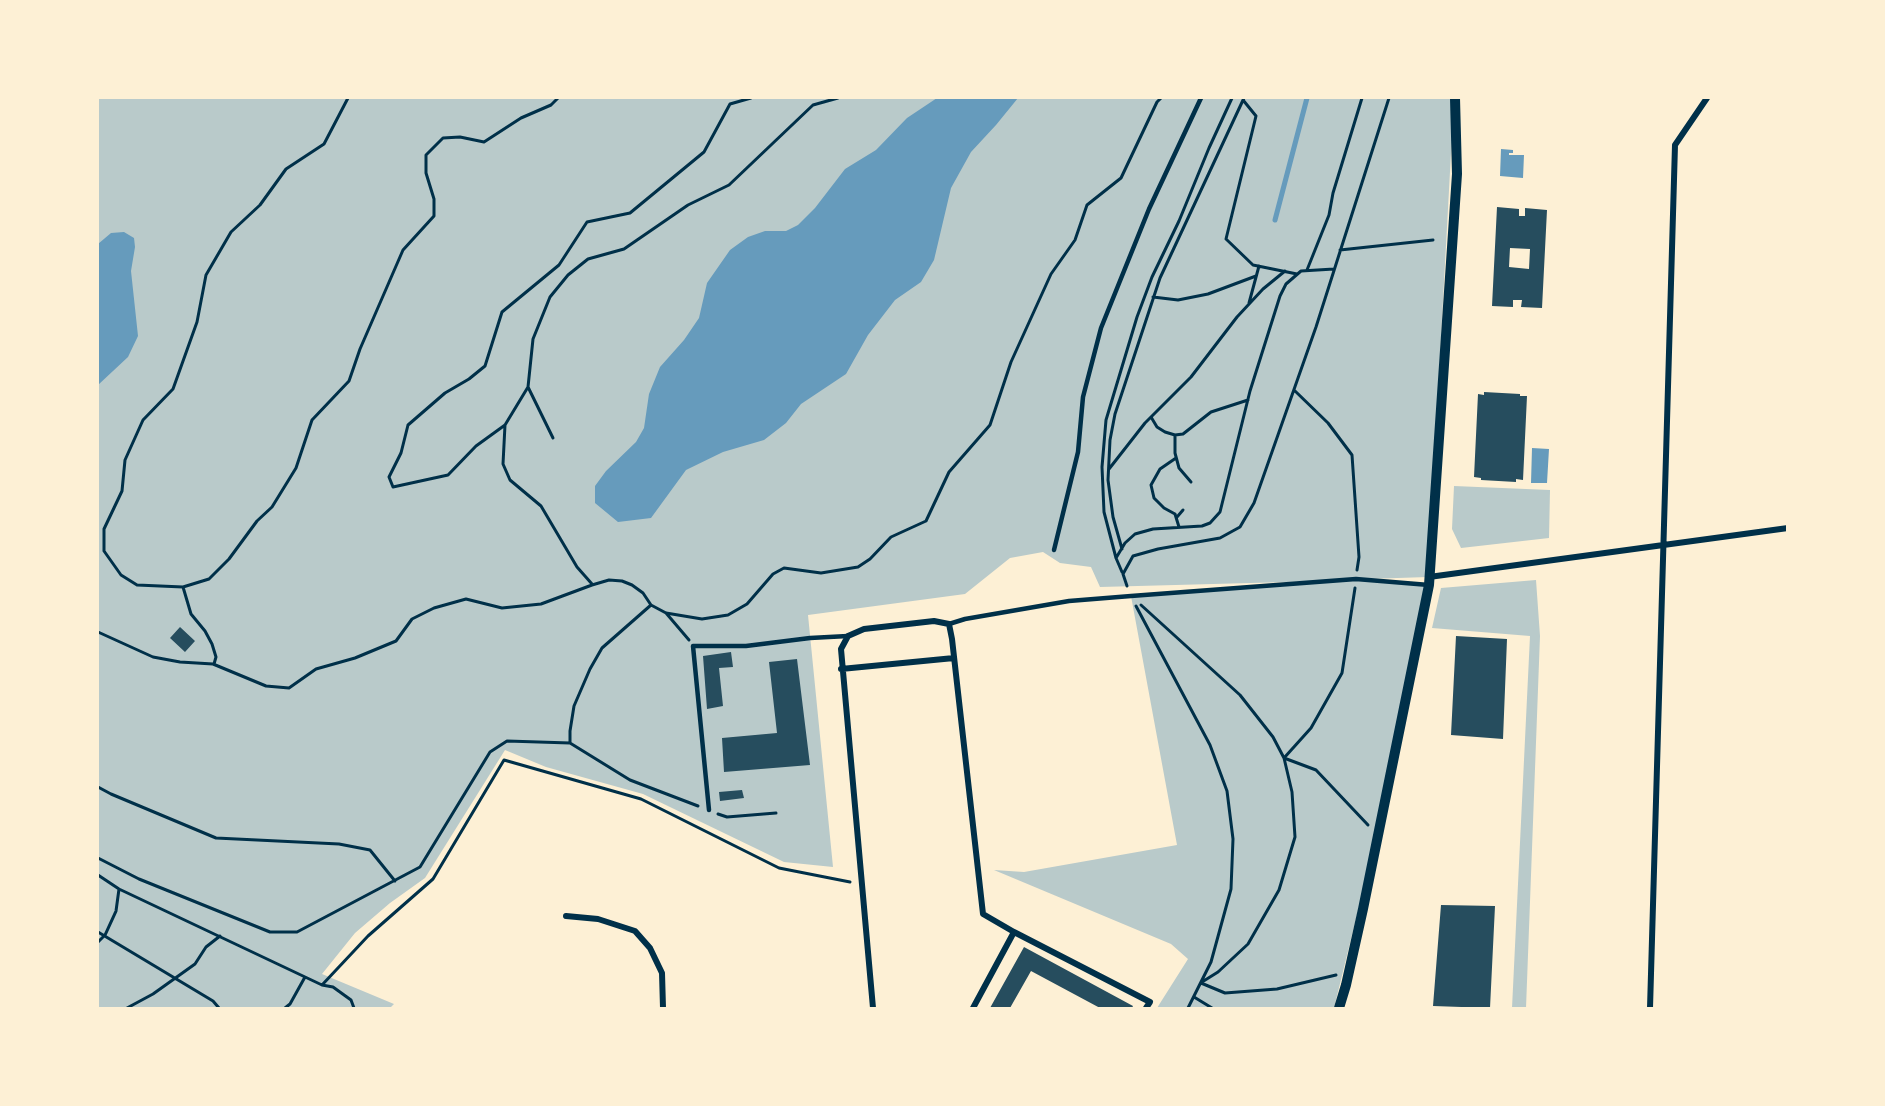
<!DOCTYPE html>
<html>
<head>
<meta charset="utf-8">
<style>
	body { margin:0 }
	#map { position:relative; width:1885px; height:1106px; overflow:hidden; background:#fdf0d5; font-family:"PT Sans Narrow",sans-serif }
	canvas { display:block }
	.frame { position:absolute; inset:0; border:99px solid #fdf0d5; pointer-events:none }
</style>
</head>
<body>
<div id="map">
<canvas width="1885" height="1106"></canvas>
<div class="frame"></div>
</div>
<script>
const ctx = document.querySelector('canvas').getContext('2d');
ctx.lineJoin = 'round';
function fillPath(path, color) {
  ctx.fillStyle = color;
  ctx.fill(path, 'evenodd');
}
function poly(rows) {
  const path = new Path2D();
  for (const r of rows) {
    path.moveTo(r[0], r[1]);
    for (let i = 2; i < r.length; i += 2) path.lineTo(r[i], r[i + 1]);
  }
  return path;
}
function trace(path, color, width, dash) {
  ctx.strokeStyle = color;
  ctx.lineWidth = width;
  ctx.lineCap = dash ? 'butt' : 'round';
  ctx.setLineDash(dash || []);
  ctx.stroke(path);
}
const green = poly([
	[98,98,1454,98,1428,577,1367,579,1429,585,1380,821,1334,1008,1157,1008,1188,959,1171,944,994,870,1024,872,1177,845,1131,596,1326,581,1100,587,1091,567,1060,563,1043,552,1010,558,965,594,808,615,833,867,784,862,643,794,546,767,505,750,425,878,390,903,355,933,322,974,394,1004,390,1008,98,1008],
	[1454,486,1550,490,1549,538,1461,548,1452,529],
	[1536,580,1540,636,1526,1008,1512,1008,1530,636,1432,628,1441,588]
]);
const water = poly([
	[937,98,1018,98,996,125,971,152,951,188,934,260,921,282,895,300,868,335,846,374,801,404,786,423,764,440,723,452,686,470,651,518,618,522,595,503,595,486,606,471,636,442,644,428,649,394,660,367,684,340,699,318,707,283,730,250,748,237,765,231,786,231,798,225,815,208,845,169,876,150,907,118],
	[1501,149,1513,150,1513,153,1509,153,1509,155,1524,155,1523,178,1500,176],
	[124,232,134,238,135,247,131,271,138,336,128,357,98,385,98,244,111,233],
	[1532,448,1549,449,1547,483,1531,483]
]);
const stream = poly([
	[1275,220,1307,98]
]);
const building = poly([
	[1497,207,1519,209,1519,216,1525,216,1525,208,1547,210,1542,308,1521,307,1522,300,1513,300,1513,307,1492,306],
	[1510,248,1530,249,1529,269,1509,267],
	[1484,392,1520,394,1520,396,1527,396,1523,480,1516,479,1516,482,1481,480,1481,478,1474,477,1478,394,1484,395],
	[180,627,195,641,185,652,170,638],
	[1456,636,1507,639,1503,739,1451,735],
	[731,652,733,667,719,668,723,706,707,709,703,656],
	[797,659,810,765,724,772,722,738,777,733,769,662],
	[742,790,744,798,720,801,719,792],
	[1441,905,1495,906,1490,1008,1433,1006],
	[1024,947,1133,1006,1132,1008,1100,1008,1031,971,1010,1008,990,1008]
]);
const path = poly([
	[348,98,324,144,286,169,260,205,231,232,206,275,197,322,173,389,143,420,125,460,122,491,104,529,104,551,121,575,137,585,183,587,209,579,229,559,257,521,272,507,296,468,312,420,349,381,360,349,403,250,434,216,434,199,426,173,426,155,443,138,460,137,484,142,521,118,551,105,558,98],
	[1243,100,1256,116,1226,239,1253,265,1297,274],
	[1340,250,1433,240],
	[1307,270,1329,215,1333,193,1362,98],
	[1153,297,1178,300,1208,294,1256,276],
	[1249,303,1259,266],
	[528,387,505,425,476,446,448,475,393,487,389,477,401,453,408,425,445,393,469,379,485,366,502,312,559,265,587,222,630,213,704,152,730,104,751,98],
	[1294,390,1328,423,1352,455,1359,557,1357,570],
	[1151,417,1157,427,1165,432,1175,435,1183,434,1211,412,1248,400],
	[505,425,503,464,510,480,541,506,577,567,592,584],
	[1175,435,1175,453,1179,468,1191,482],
	[553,438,528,387,533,339,550,297,568,275,588,259,624,249,688,205,729,185,813,105,838,98],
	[1176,458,1160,469,1151,485,1154,498,1164,508,1175,514,1179,527],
	[1109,469,1145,423,1191,377,1237,317,1263,289,1285,271],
	[1177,517,1183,510],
	[1122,549,1113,517,1108,480,1110,440,1115,414,1160,278,1244,98],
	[1116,558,1125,543,1135,534,1153,529,1202,526,1210,523,1220,512,1250,391,1280,296,1286,284,1301,271,1334,269],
	[1122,572,1116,558,1104,512,1102,467,1106,420,1137,317,1152,277,1179,221,1209,148,1232,98],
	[1127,586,1123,574,1133,556,1158,549,1220,538,1240,527,1254,503,1316,327,1389,98],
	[183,587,191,614,205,631,212,644,216,657,214,664],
	[1355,588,1342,673,1311,728,1284,758,1316,770,1368,825],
	[1141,605,1240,695,1273,737,1284,758,1292,792,1295,837,1279,890,1248,944,1218,972,1202,982],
	[1136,606,1210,745,1227,791,1233,839,1231,889,1211,962,1188,1008],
	[666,613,689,640],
	[98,632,153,657,180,662,213,664,266,686,289,688,316,669,355,658,396,641,412,619,434,608,466,599,502,608,541,604,592,585,609,580,622,581,632,585,643,593,651,605,666,613,702,619,728,615,747,604,773,574,784,568,821,573,858,567,870,559,891,537,926,521,949,472,990,425,1011,362,1051,274,1075,240,1087,205,1121,178,1157,102,1161,98],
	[570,743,570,731,574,706,590,669,602,648,651,605],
	[98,787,111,794,216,838,339,844,370,850,395,881],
	[718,814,727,817,776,813],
	[98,858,139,879,270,932,297,932,420,867,490,752,507,741,570,743,630,780,698,806],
	[98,875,119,889,322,985,368,936,433,879,504,760,641,799,779,868,850,882],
	[98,932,213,1001,219,1008],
	[98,942,105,935,116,911,119,889],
	[1201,983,1225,993,1277,989,1336,975],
	[322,985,333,987,351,1000,354,1008],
	[1194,997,1212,1008],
	[127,1008,153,994,195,964,206,947,220,936],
	[285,1008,290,1004,305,977]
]);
const service = poly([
	[1054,550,1078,452,1083,397,1101,328,1149,209,1201,98],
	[949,624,965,619,1069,601,1131,596,1356,579,1429,585],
	[709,810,693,646,746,646,810,638,848,636]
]);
const minor = poly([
	[1429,577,1788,528],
	[841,669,954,658],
	[566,916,598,919,635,931,650,948,662,973,663,1008],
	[873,1008,841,649,848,636,864,629,934,621,949,624,952,639,983,914,1014,932,1150,1002,1146,1008],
	[973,1008,1014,932],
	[1650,1008,1675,145,1707,98]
]);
const tertiary = poly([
	[1339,1008,1346,985,1363,909,1429,585,1457,174,1455,98]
]);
fillPath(green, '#b9caca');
fillPath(water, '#669bbc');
trace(stream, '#669bbc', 5);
fillPath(building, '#264d5e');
trace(path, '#003049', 3);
trace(service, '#003049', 4.5);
trace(minor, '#003049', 6);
trace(tertiary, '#003049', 10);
</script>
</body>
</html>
